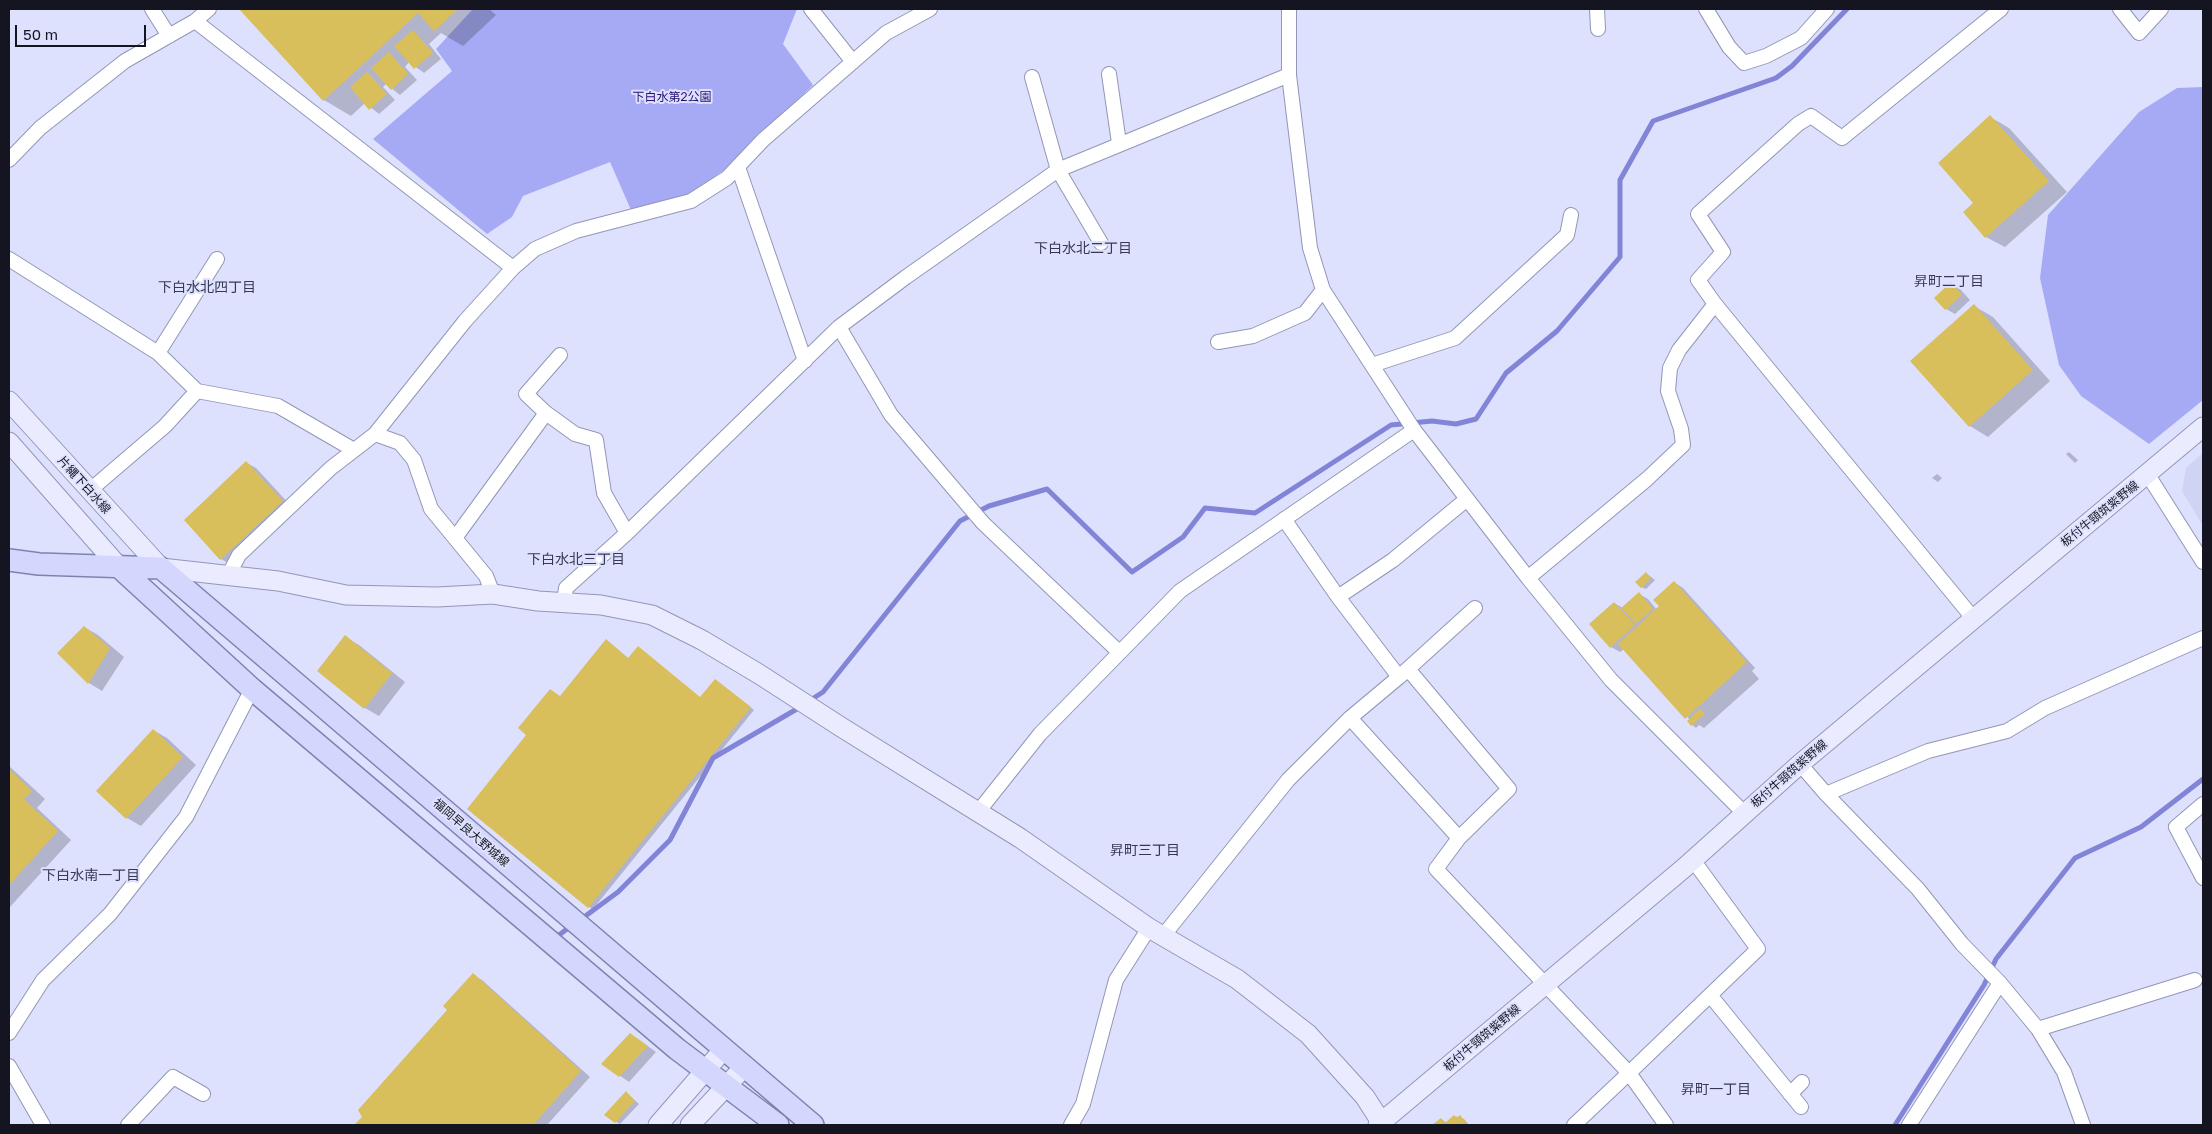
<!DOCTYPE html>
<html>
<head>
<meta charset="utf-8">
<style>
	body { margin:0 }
	#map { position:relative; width:2212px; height:1134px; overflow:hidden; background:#dee1fd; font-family:"Golos Text",sans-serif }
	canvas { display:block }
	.frame { position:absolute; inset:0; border:10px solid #151521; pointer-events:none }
	.scale { position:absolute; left:15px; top:25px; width:131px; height:22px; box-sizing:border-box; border:2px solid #151521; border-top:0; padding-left:6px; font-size:15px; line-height:18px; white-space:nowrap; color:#151521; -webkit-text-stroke:4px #dee1fd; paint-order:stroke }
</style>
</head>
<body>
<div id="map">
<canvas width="2212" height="1134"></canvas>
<div class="frame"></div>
<div class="scale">50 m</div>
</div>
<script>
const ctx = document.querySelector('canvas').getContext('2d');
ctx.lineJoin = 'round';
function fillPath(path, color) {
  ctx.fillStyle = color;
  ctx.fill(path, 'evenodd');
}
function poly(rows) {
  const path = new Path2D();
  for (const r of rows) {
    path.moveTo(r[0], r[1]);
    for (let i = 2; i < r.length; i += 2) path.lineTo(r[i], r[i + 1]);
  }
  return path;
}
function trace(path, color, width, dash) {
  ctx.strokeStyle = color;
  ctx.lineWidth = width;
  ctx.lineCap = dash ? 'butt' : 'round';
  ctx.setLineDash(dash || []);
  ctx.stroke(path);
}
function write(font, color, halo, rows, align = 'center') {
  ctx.font = font + ' "Golos Text","Noto Sans JP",sans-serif';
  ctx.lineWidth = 4;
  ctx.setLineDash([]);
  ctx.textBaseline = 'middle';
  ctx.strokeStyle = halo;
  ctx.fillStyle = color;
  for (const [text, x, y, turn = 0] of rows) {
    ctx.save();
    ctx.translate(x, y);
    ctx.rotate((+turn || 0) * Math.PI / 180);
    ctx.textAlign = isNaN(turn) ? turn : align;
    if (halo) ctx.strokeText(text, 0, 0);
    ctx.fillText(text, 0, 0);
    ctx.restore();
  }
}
const built = poly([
	[2203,453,2203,526,2182,491,2186,468]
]);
const green = poly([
	[473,9,797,9,783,44,813,85,724,170,690,194,631,210,610,162,523,196,512,217,487,234,373,139,452,71,436,49],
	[2203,87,2203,400,2149,444,2081,396,2059,365,2040,278,2048,215,2139,112,2177,88]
]);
const shadow = poly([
	[241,9,489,9,496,15,463,46,441,33,429,44,441,59,424,73,409,62,405,67,417,80,400,95,386,84,383,87,395,100,379,114,365,103,351,116,324,100],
	[1990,117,2009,128,2067,192,2005,247,1986,237,1975,203],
	[1951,284,1960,289,1970,300,1955,314,1946,309],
	[1974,306,1993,317,2050,381,1988,437,1970,426],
	[2069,452,2078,460,2075,463,2066,454],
	[247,463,256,468,292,507,230,564,221,559,185,520],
	[1937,474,1942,478,1938,482,1932,478],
	[1646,573,1655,580,1646,589,1641,587],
	[1674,582,1683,588,1755,668,1752,671,1759,679,1704,728,1699,725,1696,728,1692,725,1688,721,1690,720,1624,649,1620,652,1611,647,1614,603,1623,608,1639,594,1648,599,1657,610],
	[84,627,98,635,124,657,102,691,89,683,59,653],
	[345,637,359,645,405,682,379,716,365,708],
	[610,643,629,659,701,698,716,680,754,710,593,909,589,907,561,697],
	[153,730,167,738,196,765,141,826,127,818,97,791],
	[9,766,45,799,37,808,71,840,9,908],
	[473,975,482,980,590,1077,547,1125,356,1125,449,1010],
	[639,1040,656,1052,629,1082,603,1064],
	[626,1092,639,1104,620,1124,616,1122],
	[1454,1116,1464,1119,1469,1125,1434,1125,1441,1119,1447,1123]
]);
const stream = poly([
	[809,701,823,692,960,521,989,506,1047,489,1132,572,1183,537,1205,508,1255,513,1391,425,1432,421,1456,424,1476,419,1506,373,1557,331,1620,257,1620,180,1653,121,1776,78,1792,66,1847,9],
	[580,920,618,892,670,840,713,758,802,706],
	[559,935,571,926],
	[1895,1125,1984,985,1996,959,2075,858,2141,827,2203,779]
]);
const building = poly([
	[239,9,458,9,434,31,418,13,323,101],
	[413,30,433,53,414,69,394,46],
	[389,52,408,74,391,90,371,68],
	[367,72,387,94,369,110,350,87],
	[1990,115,2049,181,1985,238,1963,212,1973,203,1938,163],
	[1951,282,1962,295,1945,310,1934,298],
	[1974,304,2033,370,1969,427,1910,361],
	[246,461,283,501,220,560,184,520],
	[1646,572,1651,578,1641,588,1635,582],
	[1674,581,1747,662,1685,719,1618,644,1659,606,1653,600],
	[1639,592,1653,609,1636,624,1621,608],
	[1614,602,1635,625,1610,648,1589,624],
	[84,626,110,648,88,684,57,653],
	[345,635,392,673,364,709,317,671],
	[606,639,628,658,638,646,700,697,715,679,751,707,588,908,467,809,526,735,518,728,550,689,560,696],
	[1700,709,1705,714,1691,726,1687,721],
	[153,729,183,757,126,819,96,791],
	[9,769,32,791,24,799,58,831,9,885],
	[473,973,581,1071,533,1125,354,1125,362,1117,358,1110,447,1010,443,1006],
	[630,1033,648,1046,619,1077,601,1064],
	[626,1091,635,1101,615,1123,604,1115],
	[1454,1115,1456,1118,1460,1115,1466,1122,1463,1125,1432,1125,1441,1118,1445,1123]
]);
const street = poly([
	[152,9,169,36],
	[811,9,853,62],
	[1289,9,1289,75,1310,248,1323,290,1414,430,1528,578,1611,680,1744,813],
	[1597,9,1598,29],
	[1706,9,1729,47,1744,63,1766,56,1801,38,1827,9],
	[2120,9,2139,33,2161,9],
	[195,21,513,268],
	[1109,74,1119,143],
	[1032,77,1058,170,1101,243],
	[9,160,40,128,125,61,195,21,209,9],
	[738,167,805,361],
	[9,259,158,353,197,391,278,406,354,450],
	[839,327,891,415,983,523,1119,652],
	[1218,342,1253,336,1305,313,1323,290],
	[158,353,217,259],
	[560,355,526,394,546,413,575,434,596,440,604,493,627,533],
	[1372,365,1455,338,1567,235,1571,215],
	[375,434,400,443,414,460,431,509,486,576,493,594],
	[2148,475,2203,562],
	[89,491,165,426,197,391],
	[1284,519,1338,597,1399,677,1475,608],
	[455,538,546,413],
	[229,574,239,555,331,468,375,434,465,321,513,268,535,249,576,231,691,201,727,178,763,140,886,33,930,9],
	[1528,578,1647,479,1683,445,1681,429,1668,391,1670,368,1679,350,1715,304],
	[1338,597,1393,560,1467,499],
	[564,602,566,588,627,533,839,327,906,277,1058,170,1289,75],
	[1973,618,1715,304,1698,280,1723,252,1698,214,1798,124,1811,116,1842,138,2001,9],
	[1408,669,1509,789,1459,838],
	[1350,718,1459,838,1436,869,1629,1073,1574,1125],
	[1800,764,1826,794,1918,889,1962,944,2000,983,2038,1029,2064,1072,2083,1125],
	[1826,794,1928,751,2007,731,2045,708,2203,638],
	[2203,804,2176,827,2203,878],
	[978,812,1040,734,1180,591,1414,430],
	[1163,936,1288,780,1350,718,1399,677],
	[1710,995,1801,1107],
	[2038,1029,2195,980],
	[9,1033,43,980,110,914,186,817,252,689],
	[9,1066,43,1125],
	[1790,1094,1802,1082],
	[128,1125,173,1077,203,1094],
	[1071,1125,1083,1104,1116,980,1149,928],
	[1666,1125,1629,1073,1758,949,1693,860],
	[1909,1125,2000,983]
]);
const secondary = poly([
	[9,401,161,568,278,581,346,595,437,597,493,594,538,601,601,605,652,615,702,640,759,674,841,727,1020,838,1149,928,1237,979,1308,1034,1365,1097,1383,1125],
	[9,442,119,567],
	[658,1125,724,1049],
	[690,1125,745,1066],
	[1378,1125,1684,868,1800,764,2203,427]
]);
const primary = poly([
	[9,560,39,564,161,568,813,1125],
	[119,567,252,689,409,822,677,1049,778,1125]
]);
const parkNames = [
	["下白水第2公園",672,97]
];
const streetNames = [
	["片縄下白水線",84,485,48],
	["板付牛頸筑紫野線",2100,514,-39],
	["板付牛頸筑紫野線",1789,774,-41],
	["福岡早良大野城線",471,833,41],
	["板付牛頸筑紫野線",1482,1038,-40]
];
const neighbourhoodNames = [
	["下白水北二丁目",1083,249],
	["昇町二丁目",1949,282],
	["下白水北四丁目",207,288],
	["下白水北三丁目",576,560],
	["昇町三丁目",1145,851],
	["下白水南一丁目",91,876],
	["昇町一丁目",1716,1090]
];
fillPath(built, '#cfd3f4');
fillPath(green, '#a6aaf4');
fillPath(shadow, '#0003');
trace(stream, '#8284d7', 5);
fillPath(building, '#d8bf5b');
trace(street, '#9396b6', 16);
trace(secondary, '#9396b6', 21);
trace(primary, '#7f82af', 24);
trace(street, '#fff', 14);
trace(secondary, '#eaebfe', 19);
trace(primary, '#d4d7fd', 21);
write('12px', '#250e72', '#dee1fd', parkNames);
write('12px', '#151521', '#dee1fd', streetNames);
write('14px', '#373854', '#dee1fd', neighbourhoodNames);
</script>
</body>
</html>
